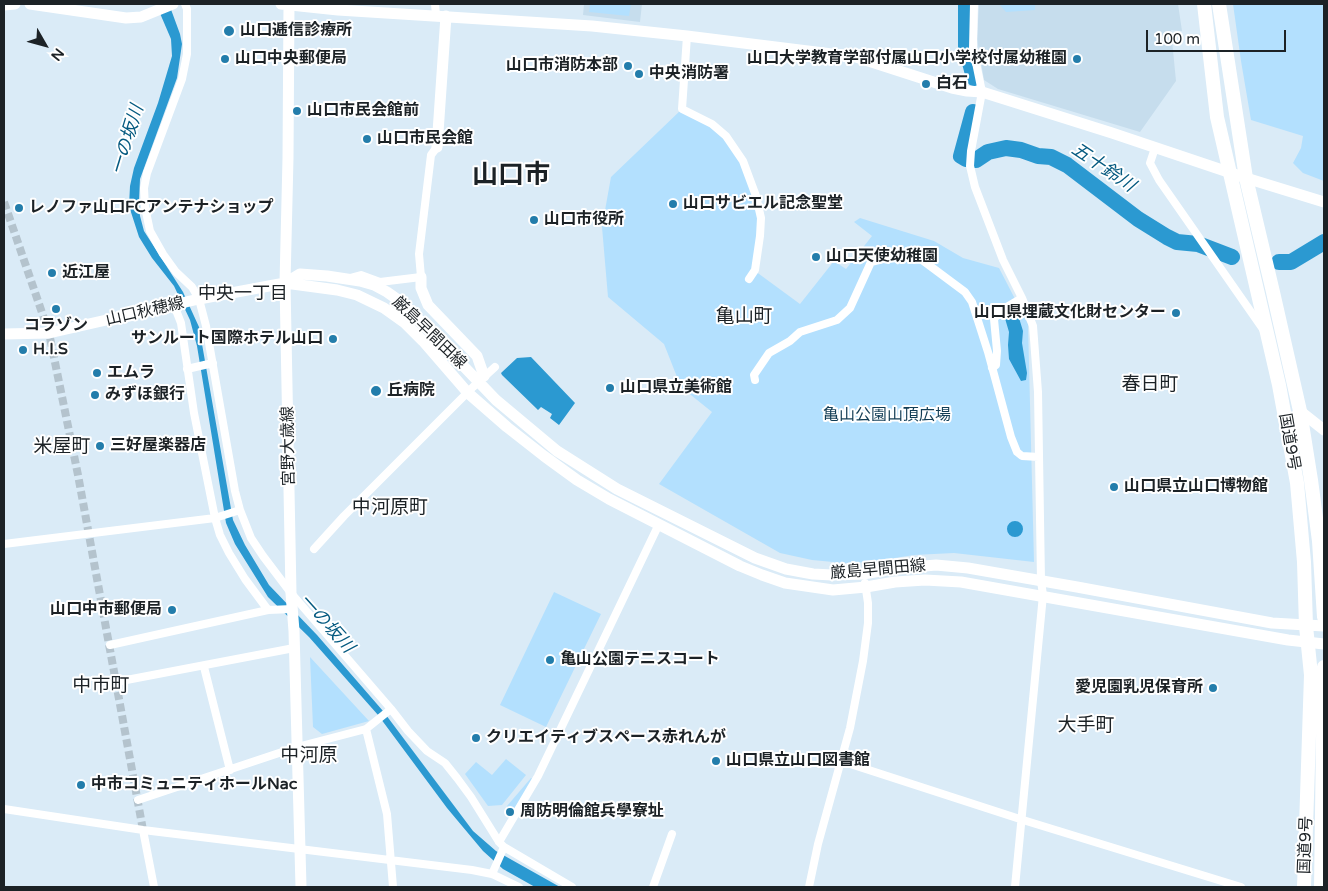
<!DOCTYPE html>
<html>
<head>
<meta charset="utf-8">
<style>
	body { margin:0 }
	#map { position:relative; width:1328px; height:891px; overflow:hidden; background:#daebf7; font-family:"Varela Round",sans-serif }
	canvas { display:block }
	.frame { position:absolute; inset:0; border:5px solid #1c2226; pointer-events:none }
	.north { position:absolute; left:20px; top:20px; width:50px; height:50px; -webkit-text-stroke:4px #fff; paint-order:stroke; rotate:128deg; font-size:14px; font-weight:700; line-height:20px; text-align:center; color:#1c2226 }
	.north::after { content:''; display:block; margin:auto; width:18px; height:22px; background:#1c2226; clip-path:polygon(50% 0,100% 100%,50% 72%,0 100%) }
	.scale { position:absolute; left:1146px; top:30px; width:140px; height:22px; box-sizing:border-box; border:2px solid #1c2226; border-top:0; padding-left:6px; font-size:15px; line-height:18px; white-space:nowrap; color:#1c2226; -webkit-text-stroke:4px #fff; paint-order:stroke }
</style>
</head>
<body>
<div id="map">
<canvas width="1328" height="891"></canvas>
<div class="frame"></div>
<div class="north">N</div>
<div class="scale">100 m</div>
</div>
<script>
const ctx = document.querySelector('canvas').getContext('2d');
ctx.lineJoin = 'round';
function fillPath(path, color) {
  ctx.fillStyle = color;
  ctx.fill(path, 'evenodd');
}
function poly(rows) {
  const path = new Path2D();
  for (const r of rows) {
    if (r.length === 3) {
      path.moveTo(r[0] + r[2], r[1]);
      path.arc(r[0], r[1], r[2], 0, 2 * Math.PI);
      continue;
    }
    path.moveTo(r[0], r[1]);
    for (let i = 2; i < r.length; i += 2) path.lineTo(r[i], r[i + 1]);
  }
  return path;
}
function trace(path, color, width, dash) {
  ctx.strokeStyle = color;
  ctx.lineWidth = width;
  ctx.lineCap = dash ? 'butt' : 'round';
  ctx.setLineDash(dash || []);
  ctx.stroke(path);
}
function write(font, color, halo, rows, align = 'center') {
  ctx.font = font + ' "Varela Round","Noto Sans JP",sans-serif';
  ctx.lineWidth = 4;
  ctx.setLineDash([]);
  ctx.textBaseline = 'middle';
  ctx.strokeStyle = halo;
  ctx.fillStyle = color;
  for (const [text, x, y, turn = 0] of rows) {
    ctx.save();
    ctx.translate(x, y);
    ctx.rotate((+turn || 0) * Math.PI / 180);
    ctx.textAlign = isNaN(turn) ? turn : align;
    if (halo) ctx.strokeText(text, 0, 0);
    ctx.fillText(text, 0, 0);
    ctx.restore();
  }
}
const built = poly([
	[584,4,642,4,640,22,583,15],
	[979,4,1178,4,1182,31,1171,30,1176,81,1140,132,998,89,984,80,977,39]
]);
const green = poly([
	[590,4,631,4,629,16,589,12],
	[999,4,1035,4,1035,10,1006,12],
	[1233,4,1324,4,1324,181,1303,173,1293,163,1301,148,1303,136,1251,120,1241,61],
	[682,109,712,124,743,161,761,218,755,271,800,304,834,261,846,269,872,236,854,222,860,218,934,241,963,258,999,268,1028,324,1034,562,954,553,914,555,869,562,844,563,812,560,780,553,659,484,712,412,681,387,664,344,608,297,602,227,611,177],
	[554,592,601,614,546,727,500,705],
	[310,657,369,721,322,734,313,727],
	[506,759,526,775,502,805,488,806,465,774,476,762,492,775],
	[531,778,533,779,508,819,507,806]
]);
const water = poly([
	[156,4,169,4,180,34,182,44,177,78,140,179,139,201,140,216,144,231,183,292,199,327,233,520,245,545,269,585,317,635,383,711,473,831,496,851,560,887,535,887,503,869,483,851,447,808,378,715,309,637,268,597,235,544,226,523,197,346,190,320,174,286,152,258,139,237,129,206,130,186,134,168,158,103,172,56,171,39],
	[1011,311,1016,313,1019,318,1023,331,1022,343,1027,373,1026,380,1021,381,1009,359,1008,345,1009,332,1004,315,1008,312],
	[531,357,575,403,559,425,550,418,552,414,541,407,538,410,502,375,501,373,517,358],
	[1015,529,8]
]);
const river = poly([
	[966,4,966,47,974,78],
	[973,112,961,156,966,159,976,160,988,152,1006,148,1021,150,1038,156,1051,157,1067,165,1138,219,1167,237,1177,242,1198,244,1232,257],
	[1279,262,1291,262,1324,242]
]);
const streetTunnel = poly([
	[4,202,49,333,78,475,143,830]
]);
const street = poly([
	[185,4,187,9,187,54,182,79,147,173,144,188,145,207,150,231,163,254,176,272,192,287,199,299,206,326,235,491,240,510,251,538,263,556,291,593,391,709,408,731,427,751,445,763,457,778,471,797,499,842,504,847,572,887],
	[435,4,436,15],
	[974,4,973,48,982,92,971,151,970,166,975,187,1003,260,1022,298,1033,326,1038,392,1041,581,1043,595,1015,887],
	[687,36,682,109,712,124,726,136,743,161,756,196,761,218,760,236,755,270,749,279],
	[1155,148,1150,163,1159,180,1265,332],
	[350,278,361,275,380,282,421,277,419,254,431,155,437,147],
	[174,305,181,323,194,413,215,518,220,535,229,553,245,579,268,610],
	[992,368,996,365,997,351,994,319,1000,311,1022,298],
	[187,369,213,363],
	[755,380,754,375,769,353,790,341,800,332,837,320,850,308,871,262,891,257,918,257,965,292,972,302,988,352,1011,437,1017,452,1022,456,1039,457],
	[4,544,215,518,240,510],
	[314,549,344,516,473,387,495,367],
	[110,645,268,610,293,609],
	[204,667,230,770],
	[116,682,294,648],
	[366,729,387,814,393,887],
	[841,761,1023,820,1241,887],
	[138,800,297,747,366,729,391,709],
	[4,809,143,830,472,870,492,874,519,887],
	[143,830,154,887],
	[499,842,538,776,659,524],
	[492,874,504,847],
	[653,887,672,834],
	[809,887,818,844,850,728,863,661,868,623,868,603,865,583]
]);
const secondary = poly([
	[30,4,126,18,141,17,173,4],
	[281,4,338,10,592,26,687,36,856,57,952,88,967,91,982,92,1112,133,1246,178,1324,202],
	[289,4,288,158,285,283,291,593,294,631,301,887],
	[4,5,15,4],
	[437,147,446,16],
	[421,277,421,288,428,305,477,356,484,376],
	[285,283,300,274,327,276,360,281,374,285,387,292,404,304,496,400,557,451,617,489,755,558,786,569,813,574,832,575,863,574,892,569,936,565,968,568,1077,587,1272,623,1324,626],
	[4,334,49,333,199,299,285,283,337,290,357,295,384,308,405,323,423,341,468,393,507,427,544,456,577,480,609,499,740,566,762,575,785,583,833,590,866,587,895,582,925,580,961,582,1288,640,1324,644],
	[1300,411,1324,430]
]);
const highway = poly([
	[1204,4,1217,117,1279,385,1297,483,1304,562,1306,626,1311,675,1304,887],
	[1219,4,1246,178,1273,292,1300,411,1311,480,1319,541,1324,617],
	[1321,887,1324,667]
]);
const markers = [
	[229,31,6,"#237dab"],
	[225,59,5,"#237dab"],
	[1077,59,5,"#237dab"],
	[628,66,5,"#237dab"],
	[639,74,5,"#237dab"],
	[926,84,5,"#237dab"],
	[297,111,5,"#237dab"],
	[367,139,5,"#237dab"],
	[673,204,5,"#237dab"],
	[19,208,5,"#237dab"],
	[534,220,5,"#237dab"],
	[816,257,5,"#237dab"],
	[52,273,5,"#237dab"],
	[56,309,5,"#237dab"],
	[1176,313,5,"#237dab"],
	[333,339,5,"#237dab"],
	[23,350,5,"#237dab"],
	[97,373,5,"#237dab"],
	[610,388,5,"#237dab"],
	[376,391,6,"#237dab"],
	[95,395,5,"#237dab"],
	[100,446,5,"#237dab"],
	[1114,487,5,"#237dab"],
	[172,610,5,"#237dab"],
	[550,660,5,"#237dab"],
	[1213,688,5,"#237dab"],
	[476,738,5,"#237dab"],
	[716,761,5,"#237dab"],
	[81,785,5,"#237dab"],
	[510,812,5,"#237dab"]
];
const poiNames = [
	["山口逓信診療所",240,31],
	["山口中央郵便局",235,59],
	["山口大学教育学部付属山口小学校付属幼稚園",1067,59,"right"],
	["山口市消防本部",618,66,"right"],
	["中央消防署",649,74],
	["白石",936,84],
	["山口市民会館前",307,111],
	["山口市民会館",377,139],
	["山口サビエル記念聖堂",683,204],
	["レノファ山口FCアンテナショップ",29,208],
	["山口市役所",544,220],
	["山口天使幼稚園",826,257],
	["近江屋",62,273],
	["山口県埋蔵文化財センター",1166,313,"right"],
	["コラゾン",56,326,"center"],
	["サンルート国際ホテル山口",323,339,"right"],
	["H.I.S",33,350],
	["エムラ",107,373],
	["山口県立美術館",620,388],
	["丘病院",387,391],
	["みずほ銀行",105,395],
	["三好屋楽器店",110,446],
	["山口県立山口博物館",1124,487],
	["山口中市郵便局",162,610,"right"],
	["亀山公園テニスコート",560,660],
	["愛児園乳児保育所",1203,688,"right"],
	["クリエイティブスペース赤れんが",486,738],
	["山口県立山口図書館",726,761],
	["中市コミュニティホールNac",91,785],
	["周防明倫館兵學寮址",520,812]
];
const streetNames = [
	["山口秋穂線",145,312,-13],
	["厳島早間田線",429,333,44],
	["国道9号",1289,442,80],
	["宮野大歳線",289,446,-91],
	["厳島早間田線",878,570,-5],
	["国道9号",1306,845,-88]
];
const parkNames = [
	["亀山公園山頂広場",887,416]
];
const waterNames = [
	["一の坂川",128,140,-73],
	["五十鈴川",1103,168,34],
	["一の坂川",326,624,48]
];
const neighbourhoodNames = [
	["中央一丁目",243,294]
];
const quarterNames = [
	["亀山町",744,317],
	["春日町",1150,385],
	["米屋町",62,447],
	["中河原町",390,508],
	["中市町",101,686],
	["大手町",1086,726],
	["中河原",309,756]
];
const townNames = [
	["山口市",511,176]
];
fillPath(built, '#c6dded');
fillPath(green, '#b3e0fe');
fillPath(water, '#2b99d1');
trace(river, '#2b99d1', 16);
trace(streetTunnel, '#b4c3cd', 8, [8, 4]);
trace(street, '#fff', 8);
trace(secondary, '#fff', 11);
trace(highway, '#fff', 14);
for (const [x, y, r, color] of markers) {
  const dot = new Path2D();
  dot.arc(x, y, r, 0, 2 * Math.PI);
  ctx.fillStyle = color;
  ctx.fill(dot);
  trace(dot, '#fff', 2);
}
write('bold 16px', '#1c2226', '#fff', poiNames, 'left');
write('16px', '#1c2226', '#fff', streetNames);
write('16px', '#123d55', '#fff', parkNames);
write('italic 18px', '#055a80', '#fff', waterNames);
write('18px', '#1c2226', '#fff', neighbourhoodNames);
write('19px', '#1c2226', '#fff', quarterNames);
write('bold 26px', '#1c2226', '#fff', townNames);
</script>
</body>
</html>
